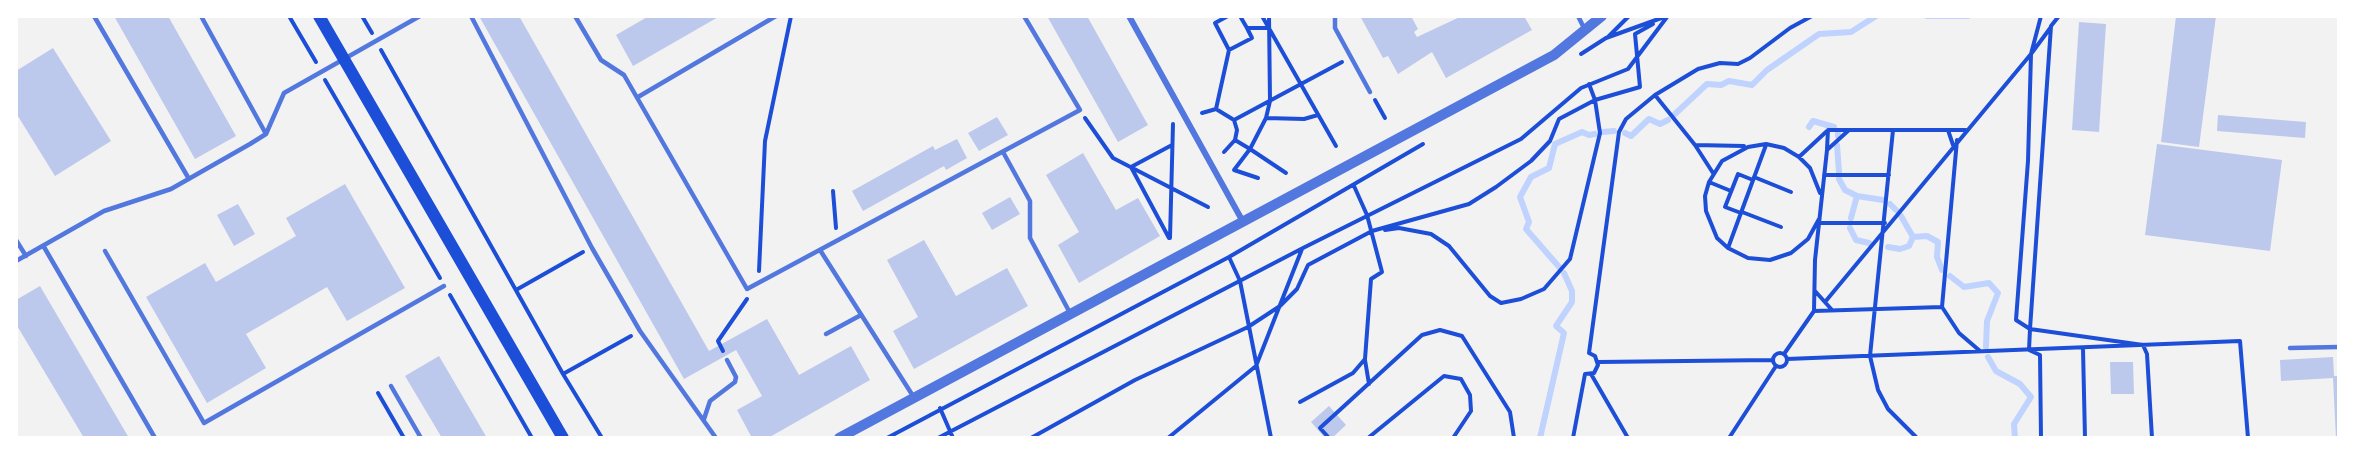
<!DOCTYPE html>
<html>
<head>
<meta charset="utf-8">
<style>
	body { margin:0 }
	#map { position:relative; width:2355px; height:454px; overflow:hidden; background:#f2f2f2; font-family:"IBM Plex Sans",sans-serif }
	canvas { display:block }
	.frame { position:absolute; inset:0; border:18px solid #fff; pointer-events:none }
</style>
</head>
<body>
<div id="map">
<canvas width="2355" height="454"></canvas>
<div class="frame"></div>
</div>
<script>
const ctx = document.querySelector('canvas').getContext('2d');
ctx.lineJoin = 'round';
function poly(rows) {
  const path = new Path2D();
  for (const r of rows) {
    if (r.length === 3) {
      path.moveTo(r[0] + r[2], r[1]);
      path.arc(r[0], r[1], r[2], 0, 2 * Math.PI);
      continue;
    }
    path.moveTo(r[0], r[1]);
    for (let i = 2; i < r.length; i += 2) path.lineTo(r[i], r[i + 1]);
  }
  return path;
}
function trace(path, color, width, dash) {
  ctx.strokeStyle = color;
  ctx.lineWidth = width;
  ctx.lineCap = dash ? 'butt' : 'round';
  ctx.setLineDash(dash || []);
  ctx.stroke(path);
}
function fillPath(path, color) {
  ctx.fillStyle = color;
  ctx.fill(path, 'evenodd');
}
const stream = poly([
	[1927,16,1968,16],
	[1675,114,1707,84,1721,85,1729,81,1752,85,1767,70,1819,34,1851,32,1876,16],
	[1809,127,1813,121,1834,127],
	[1603,132,1614,131],
	[1625,133,1631,136,1649,119,1660,124,1668,120],
	[1838,136,1838,133],
	[1837,145,1839,172],
	[1839,179,1845,190,1857,196,1883,200],
	[1890,204,1896,210],
	[1901,216,1913,237],
	[1851,218,1857,196],
	[1850,228,1856,240,1869,243],
	[1913,237,1927,236,1938,242,1937,257,1942,270],
	[1888,247,1900,249,1909,246,1913,237],
	[1560,268,1526,229,1529,222,1520,197,1531,177,1549,168,1555,144,1582,132,1589,135,1595,134],
	[1950,276,1964,287,1989,283,1998,293,1987,321,1986,347],
	[1988,357,1996,371,2020,384,2031,397,2014,424,2015,438],
	[1540,438,1564,333,1556,326,1572,302,1572,291,1564,273]
]);
const building = poly([
	[114,16,168,16,236,136,195,159],
	[479,16,519,16,709,351,767,319,799,375,851,346,870,380,768,438,752,438,737,410,762,396,736,350,684,379],
	[649,16,720,16,633,66,616,35],
	[1047,16,1087,16,1148,125,1118,142],
	[1360,16,1411,16,1418,29,1414,32,1417,37,1462,16,1524,16,1532,30,1446,78,1432,52,1398,74,1388,56,1383,58],
	[2176,16,2216,16,2199,147,2161,142],
	[2079,22,2106,24,2099,132,2072,130],
	[53,48,111,141,55,176,16,113,16,71],
	[2218,115,2306,122,2305,138,2217,131],
	[997,117,1008,135,979,151,968,133],
	[957,139,967,158,946,170,944,166,863,211,852,191,933,146,935,150],
	[2157,144,2282,160,2270,251,2145,235],
	[1083,153,1116,210,1138,198,1160,236,1079,283,1058,245,1079,232,1046,175],
	[345,184,405,288,347,321,327,287,246,334,266,368,207,403,146,297,205,263,216,282,296,236,286,218],
	[1010,197,1020,214,992,230,982,213],
	[238,204,255,234,234,246,217,215],
	[924,240,956,296,1007,268,1028,306,914,369,893,331,918,317,887,260],
	[40,286,129,438,84,438,16,324,16,300],
	[439,356,487,438,442,438,405,376],
	[2333,357,2334,376,2338,376,2338,438,2336,438,2333,378,2281,381,2280,360],
	[2110,362,2133,362,2134,394,2111,394],
	[1329,406,1346,425,1332,438,1325,438,1311,422]
]);
const path = poly([
	[289,16,316,62],
	[362,16,372,33],
	[1240,16,1247,28,1268,28],
	[1262,16,1336,146],
	[1269,16,1270,101,1266,118,1250,149,1286,173],
	[2041,16,2031,54,2028,161,2016,320,2030,329,2143,345,2147,354,2152,438],
	[1608,37,1629,16],
	[381,50,563,374,602,438],
	[1229,50,1252,38,1247,28],
	[1581,54,1606,38,1667,16],
	[325,80,440,278],
	[1655,95,1695,145,1744,146],
	[1375,100,1385,118],
	[1216,109,1229,50,1215,23,1228,16],
	[1202,113,1216,109,1234,120,1237,130,1235,140,1224,152],
	[1085,118,1113,158,1208,207],
	[1266,118,1304,119,1318,115],
	[1234,120,1342,62],
	[1893,130,1870,356,1878,390,1888,409,1917,438],
	[1948,130,1953,145],
	[1235,140,1250,149,1234,170,1258,178],
	[1957,140,1942,307,1814,311,1815,260,1827,150,1849,130,1966,130],
	[1695,145,1713,173],
	[1827,149,1828,130,1849,130],
	[1799,157,1827,131],
	[1824,175,1889,175],
	[1754,177,1791,192],
	[1709,182,1731,191],
	[833,191,836,228],
	[1742,212,1781,227],
	[1741,213,1725,207,1738,174,1753,180],
	[1819,219,1808,239,1791,253,1770,260,1748,258,1728,248,1717,238,1706,211,1705,196,1709,182,1722,161,1748,147,1766,144,1784,148,1799,157,1810,168,1820,193],
	[1819,223,1885,223],
	[1385,230,1399,228,1431,234,1449,246,1490,296,1501,303,1521,299,1544,289,1570,259,1600,133,1595,100,1589,84],
	[1169,238,1131,167,1172,145],
	[1170,238,1173,124],
	[1728,248,1766,145],
	[1229,257,1240,281,1271,438],
	[759,271,765,141,791,16],
	[516,290,583,252],
	[1815,291,1832,310],
	[450,295,532,438],
	[1825,302,2031,54,2051,27],
	[1942,307,1959,333,1980,351],
	[2083,349,2085,438],
	[723,351,718,341,747,299],
	[1780,360,7],
	[1784,354,1814,311],
	[1787,359,2240,341,2248,438],
	[1365,360,1369,384],
	[1598,362,1772,360],
	[563,374,631,336],
	[1591,374,1628,438],
	[378,393,404,438],
	[1300,402,1353,373,1365,359,1371,279,1382,272,1367,215,1354,186],
	[940,408,953,438],
	[887,438,1229,257,1423,144],
	[938,438,1303,248,1521,139,1581,88,1628,69,1667,17],
	[1031,438,1135,380,1248,327,1280,306,1297,289,1308,265,1372,231,1469,204,1496,187,1531,161,1550,141,1559,119,1595,100,1640,87,1635,34,1653,24],
	[1168,438,1256,366,1302,249],
	[1329,438,1320,428,1422,335,1440,330,1462,336,1510,412,1514,438],
	[1368,438,1444,376,1461,379,1470,395,1471,411,1453,438],
	[1573,438,1585,374,1594,373,1598,365,1595,356,1589,353,1619,132,1626,119,1655,95,1698,69,1720,63,1738,64,1750,58,1790,28,1812,16],
	[1729,438,1776,366],
	[2041,438,2040,355,2029,350,2030,329,2051,26,2059,16]
]);
const service = poly([
	[94,16,189,179],
	[201,16,266,134],
	[471,16,592,248,640,331,716,438],
	[575,16,601,60,624,75,747,289,1080,110,1024,16],
	[1335,16,1335,28,1370,92],
	[1578,16,1585,30],
	[638,97,776,16],
	[1003,152,1030,201,1030,238,1070,313],
	[16,240,26,256],
	[44,247,155,438],
	[820,250,913,396],
	[105,251,204,423,444,286],
	[16,261,104,211,171,189,250,144,266,134,284,93,420,16],
	[826,334,861,315],
	[2290,348,2338,347],
	[391,386,421,438],
	[704,419,710,401,735,382,736,377,727,360]
]);
const minor = poly([
	[1129,16,1242,220]
]);
const tertiary = poly([
	[839,438,1554,55,1602,16]
]);
const secondary = poly([
	[319,16,563,438]
]);
trace(stream, '#bfd3fe', 6);
fillPath(building, '#bdc9ec');
trace(path, '#1d4ed8', 4);
trace(service, '#5277de', 4.5);
trace(minor, '#5277de', 6);
trace(tertiary, '#5277de', 10);
trace(secondary, '#1d4ed8', 12);
</script>
</body>
</html>
